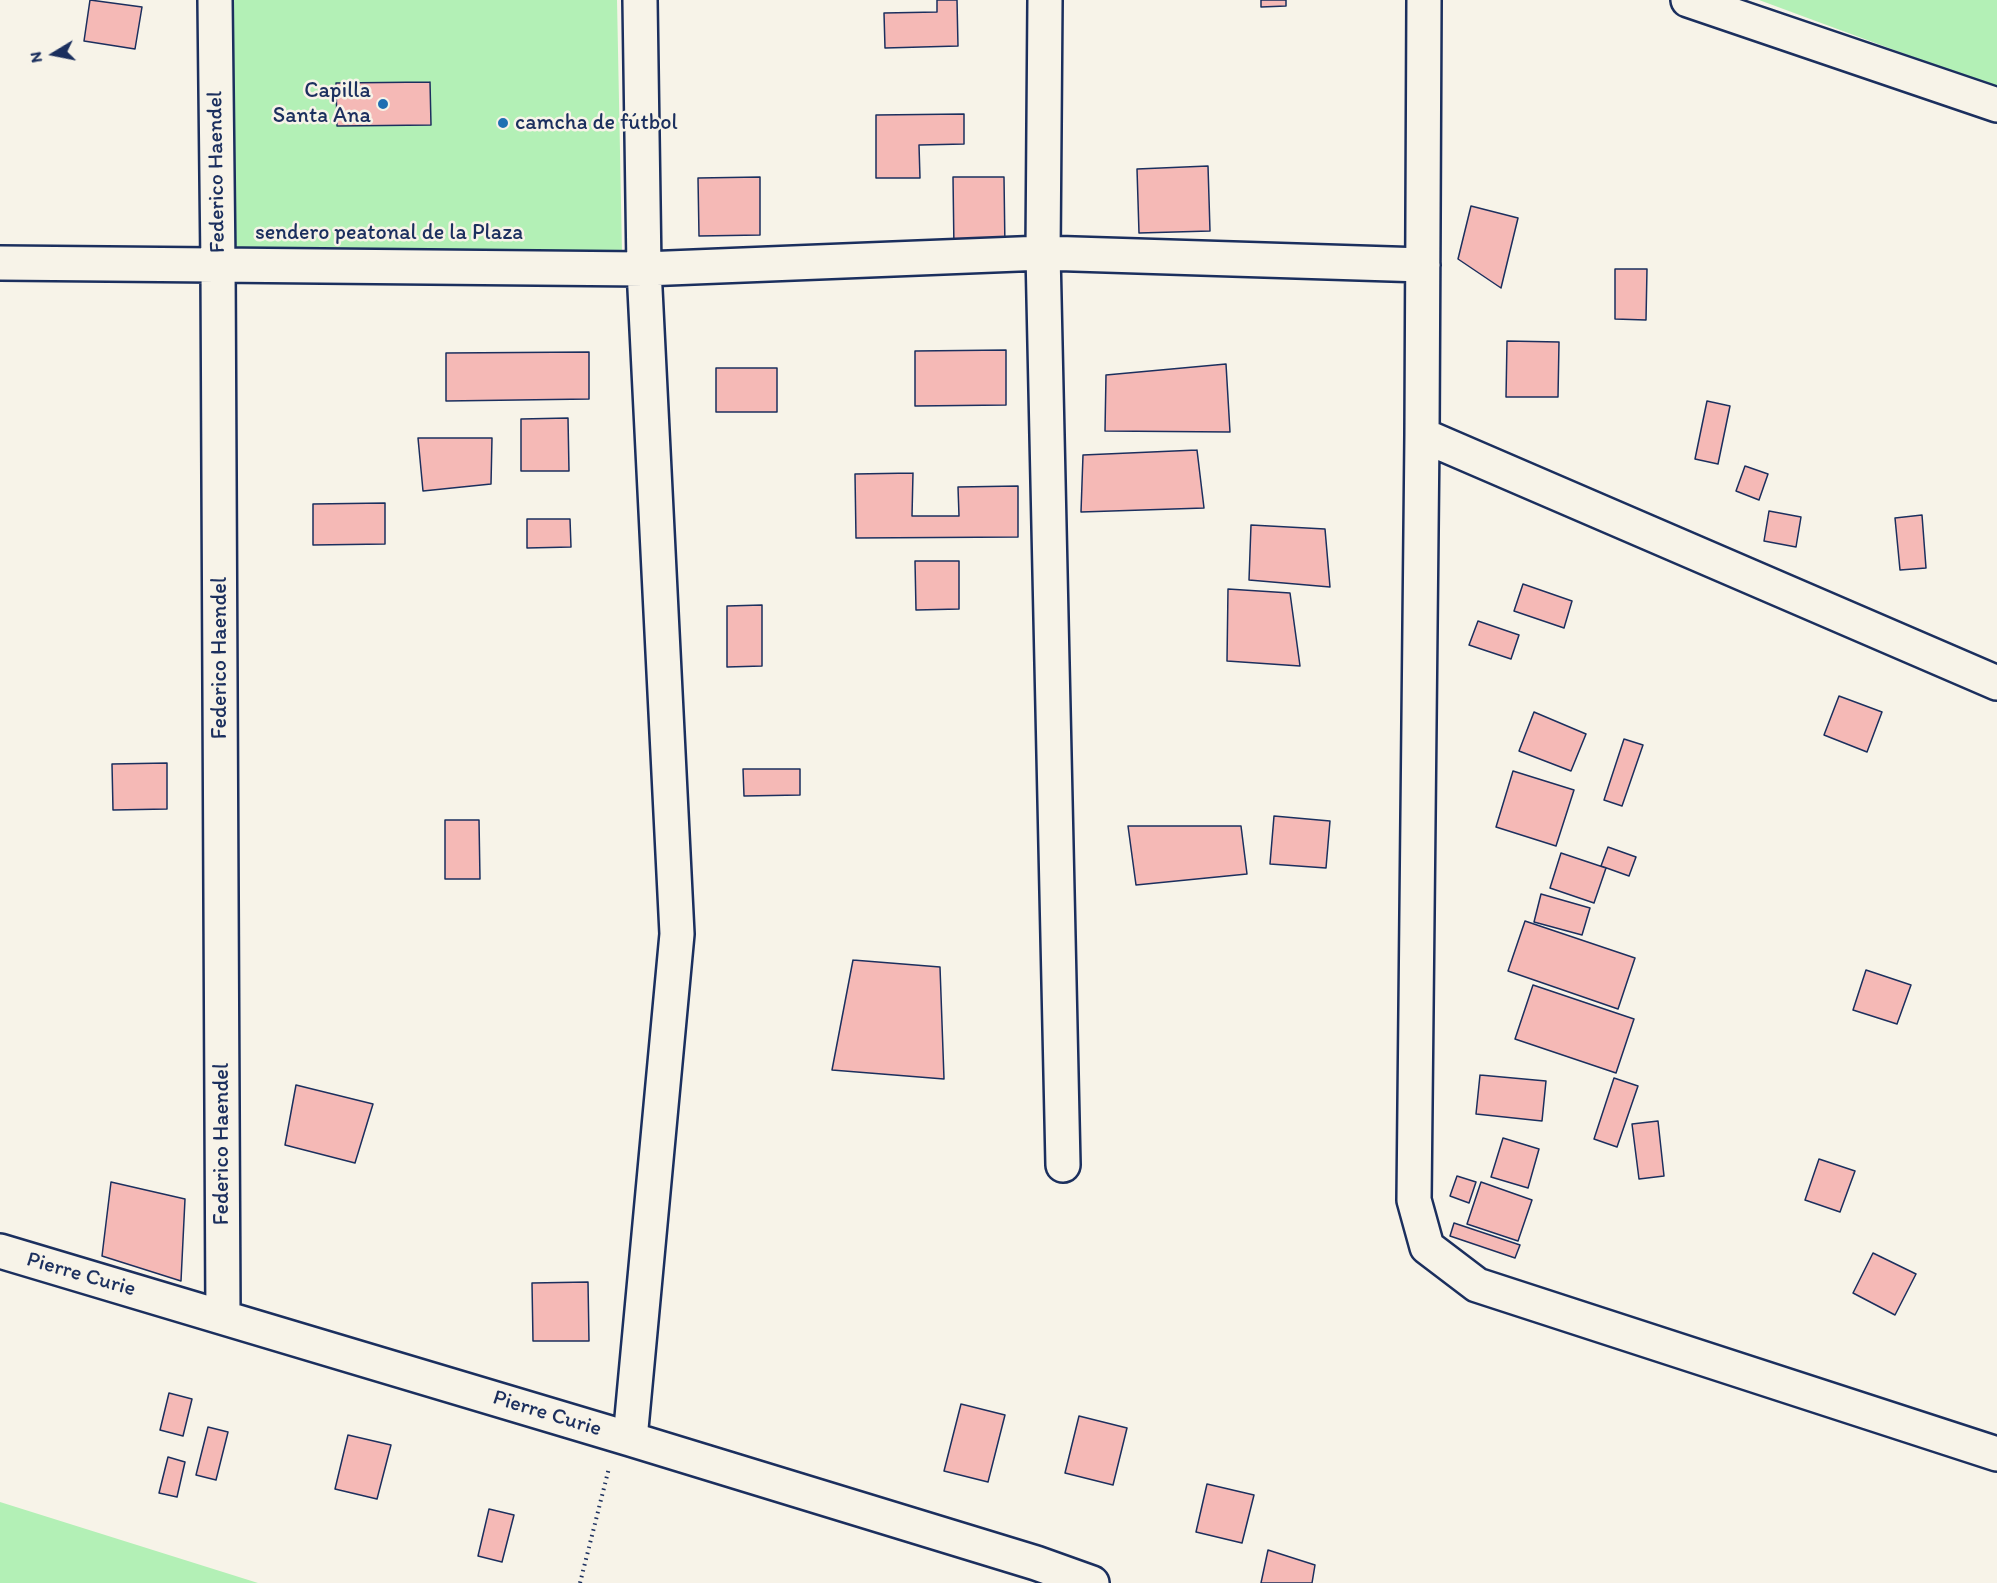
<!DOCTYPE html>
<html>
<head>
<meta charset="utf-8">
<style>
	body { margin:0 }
	#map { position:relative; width:1997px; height:1583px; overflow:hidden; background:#f7f3e8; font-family:Itim,sans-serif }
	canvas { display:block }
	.north { position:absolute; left:24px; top:24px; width:60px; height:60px; -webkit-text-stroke:4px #f7f3e8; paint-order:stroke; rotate:260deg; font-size:16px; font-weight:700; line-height:24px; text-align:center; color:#1b2f5e }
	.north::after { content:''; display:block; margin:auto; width:21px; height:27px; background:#1b2f5e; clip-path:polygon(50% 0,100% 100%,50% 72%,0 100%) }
</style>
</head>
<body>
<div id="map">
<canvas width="1997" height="1583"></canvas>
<div class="north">N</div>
</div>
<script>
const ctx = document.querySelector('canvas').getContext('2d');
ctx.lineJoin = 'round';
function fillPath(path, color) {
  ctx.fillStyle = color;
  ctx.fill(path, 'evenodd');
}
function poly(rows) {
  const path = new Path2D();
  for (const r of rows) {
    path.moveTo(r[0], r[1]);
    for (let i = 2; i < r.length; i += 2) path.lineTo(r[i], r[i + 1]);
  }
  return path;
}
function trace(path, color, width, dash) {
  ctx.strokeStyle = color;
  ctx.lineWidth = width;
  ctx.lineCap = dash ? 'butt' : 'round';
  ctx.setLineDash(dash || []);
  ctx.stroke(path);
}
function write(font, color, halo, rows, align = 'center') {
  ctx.font = font + ' Itim,sans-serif';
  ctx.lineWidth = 5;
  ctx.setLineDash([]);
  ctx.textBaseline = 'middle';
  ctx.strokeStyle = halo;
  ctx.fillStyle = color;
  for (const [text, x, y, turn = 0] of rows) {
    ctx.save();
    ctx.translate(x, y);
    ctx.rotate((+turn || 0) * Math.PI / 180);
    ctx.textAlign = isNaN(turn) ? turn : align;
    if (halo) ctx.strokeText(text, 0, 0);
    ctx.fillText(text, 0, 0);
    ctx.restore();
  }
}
const green = poly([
	[230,0,617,0,622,253,230,253],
	[1759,0,1997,0,1997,88],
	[0,1502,258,1583,0,1583]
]);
const building = poly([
	[90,0,142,7,135,49,84,41,90,0],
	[937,0,957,0,958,46,885,48,884,13,937,12,937,0],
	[1261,0,1286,0,1286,6,1261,7,1261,0],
	[430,82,431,125,337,126,336,83,430,82],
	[964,114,964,144,919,145,920,178,876,178,876,115,964,114],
	[1208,166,1210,231,1139,233,1137,169,1208,166],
	[760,177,760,235,699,236,698,178,760,177],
	[953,177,1004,177,1005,250,954,251,953,177],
	[1471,206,1518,218,1501,288,1458,259,1471,206],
	[1615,269,1647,269,1646,320,1615,319,1615,269],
	[1507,341,1559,342,1558,397,1506,397,1507,341],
	[1006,350,1006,405,915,406,915,351,1006,350],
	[589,352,589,399,446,401,446,353,589,352],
	[1226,364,1230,432,1105,431,1106,375,1226,364],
	[716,368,777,368,777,412,716,412,716,368],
	[1707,401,1730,406,1718,464,1695,459,1707,401],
	[568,418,569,471,521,471,521,419,568,418],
	[418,438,492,438,491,484,423,491,418,438],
	[1197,450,1204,508,1081,512,1083,455,1197,450],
	[1745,466,1768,474,1759,500,1736,491,1745,466],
	[913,473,912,516,959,516,958,487,1018,486,1018,537,856,538,855,474,913,473],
	[385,503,385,544,313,545,313,504,385,503],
	[1769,511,1801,517,1796,547,1764,541,1769,511],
	[1922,515,1926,568,1900,570,1895,518,1922,515],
	[527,519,570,519,571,547,527,548,527,519],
	[1251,525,1325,529,1330,587,1249,580,1251,525],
	[915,561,959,561,959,609,916,610,915,561],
	[1523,584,1572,601,1564,628,1514,611,1523,584],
	[1228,589,1290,593,1300,666,1227,661,1228,589],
	[762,605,762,666,727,667,727,606,762,605],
	[1478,621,1519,635,1511,659,1469,645,1478,621],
	[1839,696,1882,712,1867,752,1824,735,1839,696],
	[1534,712,1586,734,1571,771,1519,751,1534,712],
	[1624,739,1643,745,1622,806,1604,800,1624,739],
	[167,763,167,809,113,810,112,764,167,763],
	[743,769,800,769,800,795,744,796,743,769],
	[1513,771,1574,790,1556,846,1496,827,1513,771],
	[1274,816,1330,821,1326,868,1270,864,1274,816],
	[445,820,479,820,480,879,445,879,445,820],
	[1128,826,1241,826,1247,874,1136,885,1128,826],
	[1608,847,1636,857,1629,876,1601,866,1608,847],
	[1561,853,1606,868,1594,903,1550,888,1561,853],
	[1541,894,1590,908,1582,935,1534,922,1541,894],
	[1525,921,1635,958,1618,1009,1508,971,1525,921],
	[853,960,940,967,944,1079,832,1070,853,960],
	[1866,970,1911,985,1897,1024,1853,1010,1866,970],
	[1533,985,1634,1019,1616,1073,1515,1039,1533,985],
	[1480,1075,1546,1081,1542,1121,1476,1114,1480,1075],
	[1614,1078,1638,1086,1617,1147,1594,1139,1614,1078],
	[296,1085,373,1104,355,1163,285,1145,296,1085],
	[1658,1121,1664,1176,1639,1179,1632,1124,1658,1121],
	[1503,1138,1539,1149,1528,1188,1491,1177,1503,1138],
	[1819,1159,1855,1171,1840,1212,1805,1200,1819,1159],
	[1457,1176,1476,1182,1469,1203,1450,1196,1457,1176],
	[111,1182,185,1199,181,1281,102,1256,111,1182],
	[1481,1182,1532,1200,1518,1241,1467,1224,1481,1182],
	[1454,1223,1520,1245,1515,1258,1450,1236,1454,1223],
	[1873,1253,1916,1274,1895,1315,1853,1293,1873,1253],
	[588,1282,589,1341,533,1341,532,1283,588,1282],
	[169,1393,192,1399,183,1436,160,1430,169,1393],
	[961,1404,1005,1415,988,1482,944,1471,961,1404],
	[1079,1416,1127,1428,1113,1485,1065,1473,1079,1416],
	[208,1427,228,1432,216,1480,196,1475,208,1427],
	[348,1435,391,1445,377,1499,335,1489,348,1435],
	[168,1457,185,1462,177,1497,159,1493,168,1457],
	[1207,1484,1254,1495,1242,1543,1196,1532,1207,1484],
	[489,1509,514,1515,502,1562,478,1556,489,1509],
	[1268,1550,1315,1565,1312,1583,1261,1583,1268,1550]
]);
const path = poly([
	[580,1583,609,1468]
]);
const minor = poly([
	[215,0,218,265,223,1316],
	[1045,0,1043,253,1063,1165],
	[1424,0,1422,435,1414,1200,1427,1247,1477,1285,1997,1454],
	[1688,0,1997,105],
	[0,263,644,269,1043,253,1423,265],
	[1422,435,1997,683],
	[0,1251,630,1439,1036,1563,1092,1583],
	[630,1439,677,934,644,269,640,0]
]);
const markers = [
	[383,104,6,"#1f6fb2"],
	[503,123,6,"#1f6fb2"]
];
const poiNames = [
	["Capilla",371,91],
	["Santa Ana",371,116],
	["camcha de fútbol",515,123,"left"]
];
const streetNames = [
	["Federico Haendel",217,172,-91],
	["sendero peatonal de la Plaza",389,233],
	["Federico Haendel",220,658,-90],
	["Federico Haendel",222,1144,-90],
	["Pierre Curie",81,1275,16],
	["Pierre Curie",547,1414,17]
];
fillPath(green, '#b3f0b6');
fillPath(building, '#f5b9b6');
trace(building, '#1b2f5e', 1.5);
trace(minor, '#1b2f5e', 38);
trace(path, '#1b2f5e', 4, [1.5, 4.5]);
trace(minor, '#f7f3e8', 33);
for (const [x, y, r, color] of markers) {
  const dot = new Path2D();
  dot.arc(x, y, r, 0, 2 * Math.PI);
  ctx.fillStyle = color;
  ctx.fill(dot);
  trace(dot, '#f7f3e8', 2);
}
write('22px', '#1b2f5e', '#f7f3e8', poiNames, 'right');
write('22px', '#1b2f5e', '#f7f3e8', streetNames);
</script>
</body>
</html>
